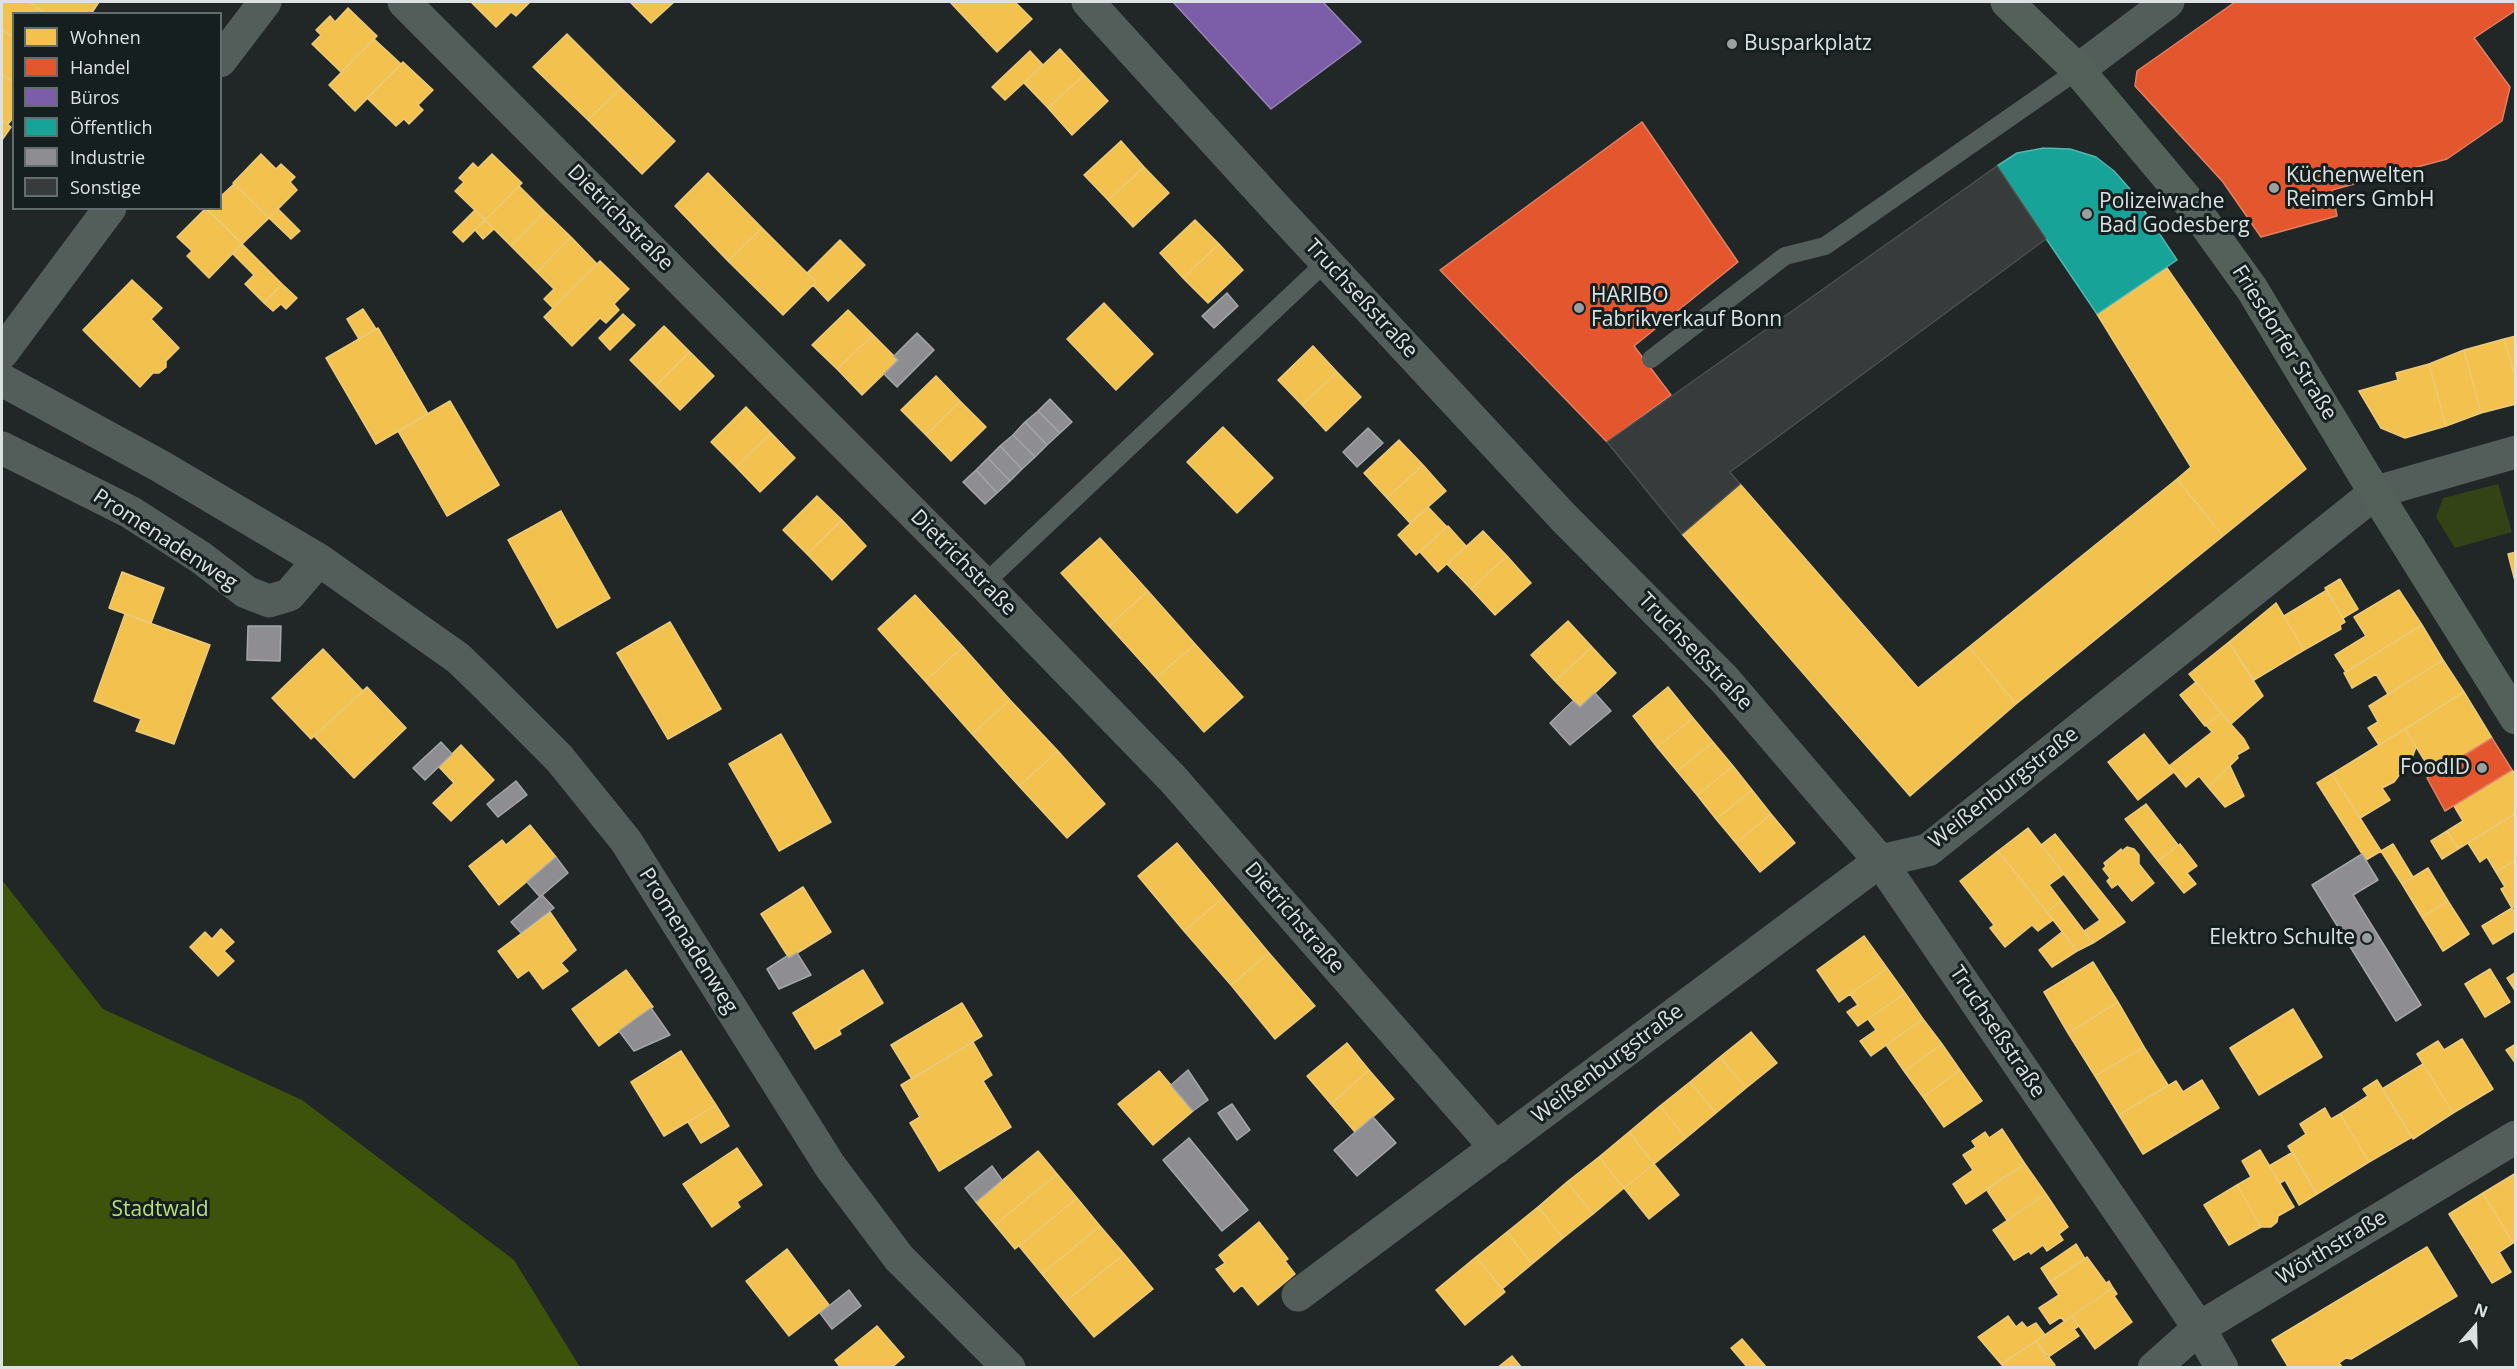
<!DOCTYPE html>
<html>
<head>
<meta charset="utf-8">
<style>
	body { margin:0 }
	#map { position:relative; width:2517px; height:1369px; overflow:hidden; background:#212626; font-family:"Open Sans",sans-serif }
	canvas { display:block }
	.frame { position:absolute; inset:0; border:3px solid #dbe2e1; pointer-events:none }
	.legend { position:absolute; left:12px; top:12px; width:210px; height:198px; box-sizing:border-box; background:#151f1f; border:2px solid #646d6d; margin:0; padding:8px 10px; list-style:none; font-size:18px; color:#dbe2e1 }
	.legend li { display:flex; align-items:center; gap:12px; height:30px }
	.legend b { width:30px; border:2px solid #646d6d }
	.north { position:absolute; left:2445px; top:1297px; width:60px; height:60px; -webkit-text-stroke:4px #151f1f; paint-order:stroke; rotate:20deg; font-size:16px; font-weight:700; line-height:24px; text-align:center; color:#dbe2e1 }
	.north::after { content:''; display:block; margin:auto; width:21px; height:27px; background:#dbe2e1; clip-path:polygon(50% 0,100% 100%,50% 72%,0 100%) }
</style>
</head>
<body>
<div id="map">
<canvas width="2517" height="1369"></canvas>
<div class="frame"></div>
<ul class="legend">
<li><b style="height:16px;background:#f2c14e"></b>Wohnen</li>
<li><b style="height:16px;background:#e4572e"></b>Handel</li>
<li><b style="height:16px;background:#7b5ea7"></b>Büros</li>
<li><b style="height:16px;background:#17a398"></b>Öffentlich</li>
<li><b style="height:16px;background:#8d8d92"></b>Industrie</li>
<li><b style="height:16px;background:#373b3c"></b>Sonstige</li>
</ul>
<div class="north">N</div>
</div>
<script>
const ctx = document.querySelector('canvas').getContext('2d');
ctx.lineJoin = 'round';
function fillPath(path, color) {
  ctx.fillStyle = color;
  ctx.fill(path, 'evenodd');
}
function poly(rows) {
  const path = new Path2D();
  for (const r of rows) {
    path.moveTo(r[0], r[1]);
    for (let i = 2; i < r.length; i += 2) path.lineTo(r[i], r[i + 1]);
  }
  return path;
}
function trace(path, color, width, dash) {
  ctx.strokeStyle = color;
  ctx.lineWidth = width;
  ctx.lineCap = dash ? 'butt' : 'round';
  ctx.setLineDash(dash || []);
  ctx.stroke(path);
}
function write(font, color, halo, rows, align = 'center') {
  ctx.font = font + ' "Open Sans",sans-serif';
  ctx.lineWidth = 6;
  ctx.setLineDash([]);
  ctx.textBaseline = 'middle';
  ctx.strokeStyle = halo;
  ctx.fillStyle = color;
  for (const [text, x, y, turn = 0] of rows) {
    ctx.save();
    ctx.translate(x, y);
    ctx.rotate((+turn || 0) * Math.PI / 180);
    ctx.textAlign = isNaN(turn) ? turn : align;
    if (halo) ctx.strokeText(text, 0, 0);
    ctx.fillText(text, 0, 0);
    ctx.restore();
  }
}
const green = poly([
	[2498,484,2512,532,2455,548,2436,517,2443,498]
]);
const forest = poly([
	[2,880,103,1009,302,1100,514,1260,580,1367,2,1367]
]);
const homes = poly([
	[5,2,29,2,46,14,14,14,14,38,2,29,2,3,5,2],
	[29,2,99,2,91,14,46,14,29,2],
	[471,2,530,2,516,16,511,12,496,27,471,2],
	[630,2,674,2,651,23,630,2],
	[950,2,1015,2,1032,19,997,52,950,2],
	[348,8,377,36,341,72,312,44,321,35,316,30,330,16,335,22,348,8],
	[2,29,14,38,14,83,2,74,2,29],
	[567,34,621,88,588,120,533,67,567,34],
	[374,39,401,64,355,111,329,85,374,39],
	[1060,49,1084,75,1048,108,1024,83,1060,49],
	[1030,51,1043,65,1005,100,992,87,1030,51],
	[403,62,433,90,418,105,423,110,409,124,404,119,396,126,367,98,403,62],
	[2,74,14,83,14,117,8,124,2,120,2,74],
	[1084,75,1108,101,1072,135,1048,108,1084,75],
	[621,88,675,141,642,174,588,120,621,88],
	[2,120,11,127,2,140,2,120],
	[1121,141,1144,167,1108,200,1084,175,1121,141],
	[261,154,276,169,281,164,295,177,290,182,297,190,269,218,233,183,261,154],
	[492,154,522,183,485,220,455,191,464,182,459,178,473,163,478,168,492,154],
	[1144,167,1169,193,1133,227,1108,200,1144,167],
	[708,173,762,228,728,261,675,206,708,173],
	[234,184,269,218,242,244,207,210,220,208,220,197,234,184],
	[519,186,545,212,511,246,485,220,519,186],
	[206,208,242,244,209,278,187,256,192,251,177,237,206,208],
	[278,209,300,231,291,239,269,218,278,209],
	[475,210,485,220,463,242,453,232,475,210],
	[545,212,571,237,537,272,511,246,545,212],
	[485,220,494,229,483,239,475,230,485,220],
	[1195,220,1219,244,1183,278,1160,253,1195,220],
	[762,228,816,282,783,315,728,261,762,228],
	[571,237,597,264,553,308,544,299,554,289,537,272,571,237],
	[840,240,865,265,828,301,813,285,816,282,807,273,840,240],
	[242,244,282,284,264,303,245,284,254,275,233,254,242,244],
	[1219,244,1243,270,1208,303,1183,278,1219,244],
	[600,261,629,289,614,304,619,310,606,323,600,318,572,346,544,317,600,261],
	[2167,268,2306,469,2223,536,2177,479,2191,467,2097,314,2167,268],
	[132,280,162,308,151,319,179,348,166,361,166,367,159,373,153,373,140,387,83,330,132,280],
	[282,284,297,298,286,309,281,304,273,311,264,303,282,284],
	[1104,303,1153,354,1116,390,1067,339,1104,303],
	[363,309,376,329,359,339,347,319,363,309],
	[848,310,873,335,837,369,812,345,848,310],
	[623,314,635,325,610,350,599,338,623,314],
	[664,326,690,352,656,386,630,360,664,326],
	[378,328,428,414,376,444,326,358,378,328],
	[873,335,898,360,862,395,837,369,873,335],
	[2516,336,2516,380,2504,339,2516,336],
	[2504,339,2516,380,2516,404,2481,413,2464,350,2504,339],
	[1313,346,1337,372,1302,405,1278,380,1313,346],
	[2464,350,2481,413,2446,426,2429,364,2464,350],
	[690,352,714,376,680,410,656,386,690,352],
	[2429,364,2446,426,2405,438,2381,428,2359,391,2398,380,2396,373,2429,364],
	[1337,372,1361,397,1326,431,1302,405,1337,372],
	[936,376,960,401,926,435,901,410,936,376],
	[450,401,499,485,447,516,398,431,450,401],
	[960,401,986,427,951,461,926,435,960,401],
	[746,407,771,433,736,467,711,442,746,407],
	[1223,427,1273,478,1237,513,1187,462,1223,427],
	[771,433,795,458,760,492,736,467,771,433],
	[1399,440,1423,465,1387,498,1364,473,1399,440],
	[1423,465,1446,491,1410,523,1387,498,1423,465],
	[2177,479,2223,536,2016,704,1969,647,2177,479],
	[1740,484,1918,688,1969,647,2016,704,1910,796,1682,534,1740,484],
	[817,496,842,520,807,554,783,530,817,496],
	[1428,507,1447,527,1416,555,1398,535,1428,507],
	[561,511,610,598,557,628,508,540,561,511],
	[842,520,866,546,832,580,807,554,842,520],
	[1448,526,1466,546,1438,572,1420,552,1448,526],
	[1483,531,1507,556,1471,589,1447,564,1483,531],
	[1100,538,1148,591,1109,626,1061,573,1100,538],
	[2516,552,2516,585,2508,554,2516,552],
	[1507,556,1531,583,1495,615,1471,589,1507,556],
	[122,572,164,588,151,623,109,608,122,572],
	[2340,579,2358,609,2343,618,2325,588,2340,579],
	[2327,590,2345,622,2340,625,2341,629,2304,650,2284,616,2327,590],
	[2399,590,2422,625,2346,672,2335,655,2366,636,2354,617,2399,590],
	[1148,591,1195,644,1156,678,1109,626,1148,591],
	[915,595,963,647,925,681,878,629,915,595],
	[2276,603,2304,650,2254,680,2229,642,2276,603],
	[125,614,210,645,174,744,136,731,141,719,94,701,125,614],
	[1568,621,1592,647,1555,681,1531,655,1568,621],
	[670,622,721,709,668,739,617,653,670,622],
	[2422,625,2443,660,2388,694,2376,674,2352,688,2344,673,2422,625],
	[2229,642,2263,696,2231,724,2189,674,2229,642],
	[1195,644,1243,697,1204,732,1156,678,1195,644],
	[963,647,1010,700,972,734,925,681,963,647],
	[1592,647,1616,673,1580,707,1555,681,1592,647],
	[323,649,363,691,311,739,272,698,323,649],
	[2443,660,2464,692,2379,745,2368,728,2378,722,2369,706,2443,660],
	[2196,682,2221,713,2205,726,2180,695,2196,682],
	[367,687,406,728,354,778,314,736,367,687],
	[1668,687,1693,718,1657,747,1633,716,1668,687],
	[2464,692,2492,738,2433,774,2405,729,2464,692],
	[1010,700,1058,751,1019,786,972,734,1010,700],
	[2221,713,2244,739,2249,748,2237,755,2238,758,2208,787,2199,776,2186,787,2169,766,2212,732,2206,725,2221,713],
	[1693,718,1713,742,1677,771,1657,747,1693,718],
	[2405,729,2416,747,2412,758,2394,782,2382,788,2390,800,2360,818,2332,774,2405,729],
	[781,734,831,822,779,851,729,764,781,734],
	[2144,734,2174,772,2138,800,2108,762,2144,734],
	[1713,742,1733,766,1697,795,1677,771,1713,742],
	[461,745,494,780,451,821,433,803,454,783,439,767,461,745],
	[1058,751,1105,804,1067,838,1019,786,1058,751],
	[1733,766,1752,790,1716,819,1697,795,1733,766],
	[2230,766,2244,796,2225,807,2208,787,2230,766],
	[2512,770,2516,775,2516,813,2458,849,2447,831,2463,821,2454,806,2512,770],
	[2332,774,2381,851,2366,860,2317,783,2332,774],
	[1752,790,1771,814,1736,843,1716,819,1752,790],
	[2146,804,2178,845,2158,861,2125,819,2146,804],
	[2516,813,2516,860,2496,872,2487,857,2480,862,2468,843,2516,813],
	[1771,814,1795,843,1760,872,1736,843,1771,814],
	[530,825,556,857,499,905,469,866,502,840,506,845,530,825],
	[2028,828,2064,874,2049,885,2061,901,2047,912,1998,851,2028,828],
	[2447,831,2458,849,2442,859,2431,841,2447,831],
	[2055,834,2125,922,2093,943,2084,931,2100,920,2041,845,2055,834],
	[1177,843,1223,898,1184,931,1138,876,1177,843],
	[2180,844,2197,866,2187,873,2196,884,2184,893,2158,861,2180,844],
	[2393,844,2413,877,2402,884,2381,851,2393,844],
	[2127,847,2134,849,2139,855,2139,864,2154,883,2132,901,2118,884,2112,888,2107,881,2110,878,2103,869,2106,866,2104,863,2121,849,2122,851,2127,847],
	[1998,851,2053,920,2038,931,2032,925,2005,947,1990,928,1994,925,1960,881,1998,851],
	[2516,860,2516,906,2512,908,2501,889,2505,887,2496,872,2516,860],
	[2428,868,2448,901,2422,917,2402,884,2428,868],
	[803,887,831,932,789,958,761,914,803,887],
	[1223,898,1269,953,1231,985,1184,931,1223,898],
	[2061,901,2093,943,2077,951,2047,912,2061,901],
	[2448,901,2469,934,2443,951,2422,917,2448,901],
	[2512,908,2516,913,2516,930,2493,944,2482,926,2512,908],
	[550,912,576,950,561,963,568,971,543,989,529,970,518,978,498,951,550,912],
	[221,929,234,942,224,951,234,961,218,976,190,947,205,932,212,939,221,929],
	[2062,932,2077,951,2052,967,2039,950,2062,932],
	[1864,936,1887,968,1839,1002,1817,970,1864,936],
	[1269,953,1315,1006,1275,1039,1231,985,1269,953],
	[2093,962,2118,1002,2068,1033,2044,992,2093,962],
	[1887,968,1905,993,1858,1026,1847,1012,1858,1005,1850,994,1887,968],
	[2490,969,2510,1002,2485,1017,2465,984,2490,969],
	[626,970,653,1007,599,1046,572,1009,626,970],
	[863,970,883,1003,839,1030,841,1034,815,1049,793,1013,863,970],
	[2516,972,2516,992,2507,978,2516,972],
	[1905,993,1923,1019,1871,1056,1860,1041,1876,1030,1868,1019,1905,993],
	[2118,1002,2144,1047,2095,1076,2068,1033,2118,1002],
	[962,1003,982,1036,912,1079,891,1045,962,1003],
	[2293,1009,2322,1057,2259,1095,2230,1048,2293,1009],
	[1923,1019,1942,1044,1904,1071,1886,1045,1923,1019],
	[1751,1032,1777,1063,1746,1088,1720,1057,1751,1032],
	[2462,1039,2493,1089,2453,1113,2417,1054,2438,1041,2444,1050,2462,1039],
	[973,1042,992,1075,983,1081,1011,1127,939,1171,910,1123,920,1117,901,1085,973,1042],
	[1347,1043,1369,1070,1331,1104,1307,1076,1347,1043],
	[1942,1044,1960,1070,1923,1097,1904,1071,1942,1044],
	[2516,1044,2516,1064,2506,1050,2516,1044],
	[2144,1047,2168,1085,2119,1115,2095,1076,2144,1047],
	[681,1051,716,1105,664,1136,631,1082,681,1051],
	[1720,1057,1746,1088,1716,1113,1690,1082,1720,1057],
	[2423,1064,2453,1113,2413,1139,2382,1089,2423,1064],
	[1369,1070,1394,1099,1355,1132,1331,1104,1369,1070],
	[1960,1070,1982,1101,1944,1127,1923,1097,1960,1070],
	[1159,1071,1193,1111,1153,1145,1118,1104,1159,1071],
	[2202,1080,2219,1108,2143,1154,2119,1115,2176,1081,2183,1092,2202,1080],
	[2377,1080,2412,1137,2369,1162,2340,1114,2368,1096,2363,1089,2377,1080],
	[1690,1082,1716,1113,1686,1138,1660,1106,1690,1082],
	[716,1105,729,1126,701,1143,688,1122,716,1105],
	[1660,1106,1686,1138,1654,1164,1629,1132,1660,1106],
	[2325,1108,2331,1119,2340,1114,2369,1162,2317,1194,2288,1146,2306,1134,2300,1124,2325,1108],
	[2002,1129,2025,1164,1966,1204,1953,1184,1973,1170,1963,1155,1976,1147,1972,1141,1985,1132,1989,1138,2002,1129],
	[1629,1132,1654,1164,1624,1188,1599,1157,1629,1132],
	[737,1148,762,1185,737,1202,740,1207,712,1227,683,1184,737,1148],
	[2260,1150,2294,1207,2278,1216,2277,1222,2271,1227,2261,1227,2237,1185,2251,1177,2242,1161,2260,1150],
	[1038,1151,1057,1174,995,1225,976,1202,1038,1151],
	[2293,1152,2317,1194,2299,1205,2285,1180,2280,1183,2269,1166,2293,1152],
	[1599,1157,1624,1188,1593,1214,1567,1182,1599,1157],
	[1654,1164,1679,1195,1649,1219,1624,1188,1654,1164],
	[2025,1164,2046,1194,2007,1220,1986,1189,2025,1164],
	[2516,1173,2516,1242,2513,1243,2483,1193,2516,1173],
	[1057,1174,1077,1198,1015,1249,995,1225,1057,1174],
	[1567,1182,1593,1214,1563,1238,1538,1207,1567,1182],
	[2237,1185,2261,1227,2229,1245,2204,1205,2237,1185],
	[2483,1193,2513,1243,2499,1252,2511,1272,2492,1283,2449,1214,2483,1193],
	[2046,1194,2068,1227,2059,1234,2063,1240,2047,1251,2043,1245,2031,1254,2029,1251,2014,1260,1993,1230,2046,1194],
	[1077,1198,1100,1226,1042,1274,1019,1246,1077,1198],
	[1538,1207,1563,1238,1532,1264,1507,1232,1538,1207],
	[1259,1222,1288,1259,1285,1261,1295,1274,1258,1305,1242,1285,1234,1292,1216,1269,1225,1263,1219,1255,1259,1222],
	[1100,1226,1124,1254,1065,1302,1042,1274,1100,1226],
	[1507,1232,1532,1264,1502,1289,1476,1257,1507,1232],
	[2076,1244,2085,1259,2050,1282,2041,1268,2076,1244],
	[2427,1247,2457,1296,2351,1359,2346,1358,2339,1363,2343,1368,2289,1368,2272,1340,2427,1247],
	[787,1249,829,1305,789,1336,746,1281,787,1249],
	[1124,1254,1153,1289,1094,1337,1065,1302,1124,1254],
	[1476,1257,1505,1292,1465,1325,1436,1290,1476,1257],
	[2087,1257,2106,1283,2109,1281,2113,1288,2064,1321,2061,1317,2050,1324,2039,1308,2059,1295,2050,1282,2087,1257],
	[2113,1288,2117,1294,2114,1296,2132,1322,2095,1349,2072,1316,2113,1288],
	[2008,1316,2016,1327,2022,1322,2027,1328,2036,1323,2045,1335,2001,1364,1978,1337,2008,1316],
	[2072,1316,2079,1326,2074,1329,2079,1336,2047,1358,2036,1341,2072,1316],
	[877,1326,904,1357,891,1368,841,1368,835,1360,877,1326],
	[1742,1339,1767,1368,1748,1368,1731,1348,1742,1339],
	[2036,1341,2055,1365,2052,1368,2005,1368,2001,1364,2036,1341],
	[1512,1356,1522,1368,1497,1368,1512,1356]
]);
const shops = poly([
	[2235,2,2516,2,2516,10,2474,38,2510,87,2502,121,2447,159,2332,190,2337,216,2261,237,2223,182,2135,86,2137,71,2235,2],
	[1642,122,1738,262,1634,346,1671,395,1607,442,1440,270,1642,122],
	[2492,738,2512,770,2445,811,2427,778,2492,738]
]);
const offices = poly([
	[1173,2,1323,2,1361,42,1271,109,1173,2]
]);
const public = poly([
	[2044,148,2070,149,2096,157,2114,171,2129,188,2177,260,2097,314,1997,166,2017,153,2044,148]
]);
const industry = poly([
	[1227,293,1238,306,1214,328,1202,316,1227,293],
	[917,333,934,350,897,387,884,374,898,360,894,356,917,333],
	[1050,399,1072,422,1060,433,1038,411,1050,399],
	[1038,411,1060,433,1047,445,1025,422,1038,411],
	[1025,422,1047,445,1035,457,1013,435,1025,422],
	[1368,428,1383,443,1357,467,1343,452,1368,428],
	[1013,435,1035,457,1022,469,1000,446,1013,435],
	[1000,446,1022,469,1010,481,988,458,1000,446],
	[988,458,1010,481,997,493,976,470,988,458],
	[976,470,997,493,985,504,963,482,976,470],
	[248,626,281,626,280,661,247,660,248,626],
	[1595,693,1611,711,1570,745,1550,723,1573,701,1580,707,1595,693],
	[441,742,452,754,425,780,413,768,441,742],
	[516,781,527,795,498,817,487,804,516,781],
	[2362,854,2378,880,2353,895,2421,1005,2396,1021,2312,885,2362,854],
	[556,857,568,873,540,897,527,882,556,857],
	[542,895,554,908,521,933,511,922,542,895],
	[797,953,811,975,779,989,767,969,787,956,789,958,797,953],
	[651,1008,670,1035,634,1051,619,1031,651,1008],
	[1188,1070,1208,1100,1193,1111,1171,1085,1188,1070],
	[1232,1104,1250,1130,1237,1140,1218,1113,1232,1104],
	[1373,1117,1396,1143,1357,1176,1334,1150,1373,1117],
	[1189,1138,1248,1210,1222,1231,1163,1160,1189,1138],
	[992,1166,1002,1180,976,1202,965,1188,992,1166],
	[849,1290,861,1306,832,1329,820,1313,849,1290]
]);
const building = poly([
	[1997,166,2046,239,1730,472,1740,484,1682,534,1607,442,1997,166]
]);
const lane = poly([
	[1651,359,1785,256,1825,246,2078,70],
	[984,584,1326,262]
]);
const street = poly([
	[404,2,984,584,1172,778,1496,1148],
	[1088,2,1274,206,1564,518,1725,680,1880,861,2199,1328,2222,1368],
	[220,61,265,2],
	[2078,70,2168,2],
	[2,353,110,208],
	[2,380,160,466,319,560,458,658,487,686,559,758,626,841,830,1166,899,1258,1009,1368],
	[2,448,130,512,200,557,246,592,269,601,289,595,319,560],
	[1298,1295,1880,861,1928,850,2376,492,2516,452],
	[2154,1368,2199,1328,2516,1137]
]);
const secondary = poly([
	[2007,2,2078,70,2193,207,2252,289,2363,473,2516,718]
]);
const markers = [
	[1732,44,6,"#9aa0a0"],
	[2274,188,6,"#9aa0a0"],
	[2087,214,6,"#9aa0a0"],
	[1579,308,6,"#9aa0a0"],
	[2482,768,6,"#9aa0a0"],
	[2367,938,6,"#9aa0a0"]
];
const poiNames = [
	["Busparkplatz",1744,44],
	["Küchenwelten",2286,176],
	["Reimers GmbH",2286,200],
	["Polizeiwache",2099,202],
	["Bad Godesberg",2099,226],
	["HARIBO",1591,296],
	["Fabrikverkauf Bonn",1591,320],
	["FoodID",2470,768,"right"],
	["Elektro Schulte",2355,938,"right"]
];
const streetNames = [
	["Dietrichstraße",620,218,45],
	["Truchseßstraße",1361,299,47],
	["Friesdorfer Straße",2284,343,58],
	["Promenadenweg",165,540,33],
	["Dietrichstraße",963,563,45],
	["Truchseßstraße",1695,652,46],
	["Weißenburgstraße",2004,788,-38],
	["Dietrichstraße",1294,918,49],
	["Promenadenweg",688,941,58],
	["Truchseßstraße",1997,1032,56],
	["Weißenburgstraße",1608,1064,-37],
	["Wörthstraße",2332,1248,-31]
];
const parkNames = [
	["Stadtwald",160,1210]
];
fillPath(green, '#334316');
fillPath(forest, '#3d520a');
fillPath(homes, '#f2c14e');
trace(homes, '#ebcb7a', 1.5);
fillPath(shops, '#e4572e');
trace(shops, '#e18164', 1.5);
fillPath(offices, '#7b5ea7');
trace(offices, '#9886b8', 1.5);
fillPath(public, '#17a398');
trace(public, '#52b6ae', 1.5);
fillPath(industry, '#8d8d92');
trace(industry, '#a4a6aa', 1.5);
fillPath(building, '#373b3c');
trace(building, '#4b5050', 1.5);
trace(lane, '#535d59', 18);
trace(street, '#535d59', 33);
trace(secondary, '#54605a', 33);
for (const [x, y, r, color] of markers) {
  const dot = new Path2D();
  dot.arc(x, y, r, 0, 2 * Math.PI);
  ctx.fillStyle = color;
  ctx.fill(dot);
  trace(dot, '#151f1f', 2);
}
write('21px', '#dbe2e1', '#151f1f', poiNames, 'left');
write('21px', '#dbe2e1', '#151f1f', streetNames);
write('21px', '#badf7a', '#151f1f', parkNames);
</script>
</body>
</html>
